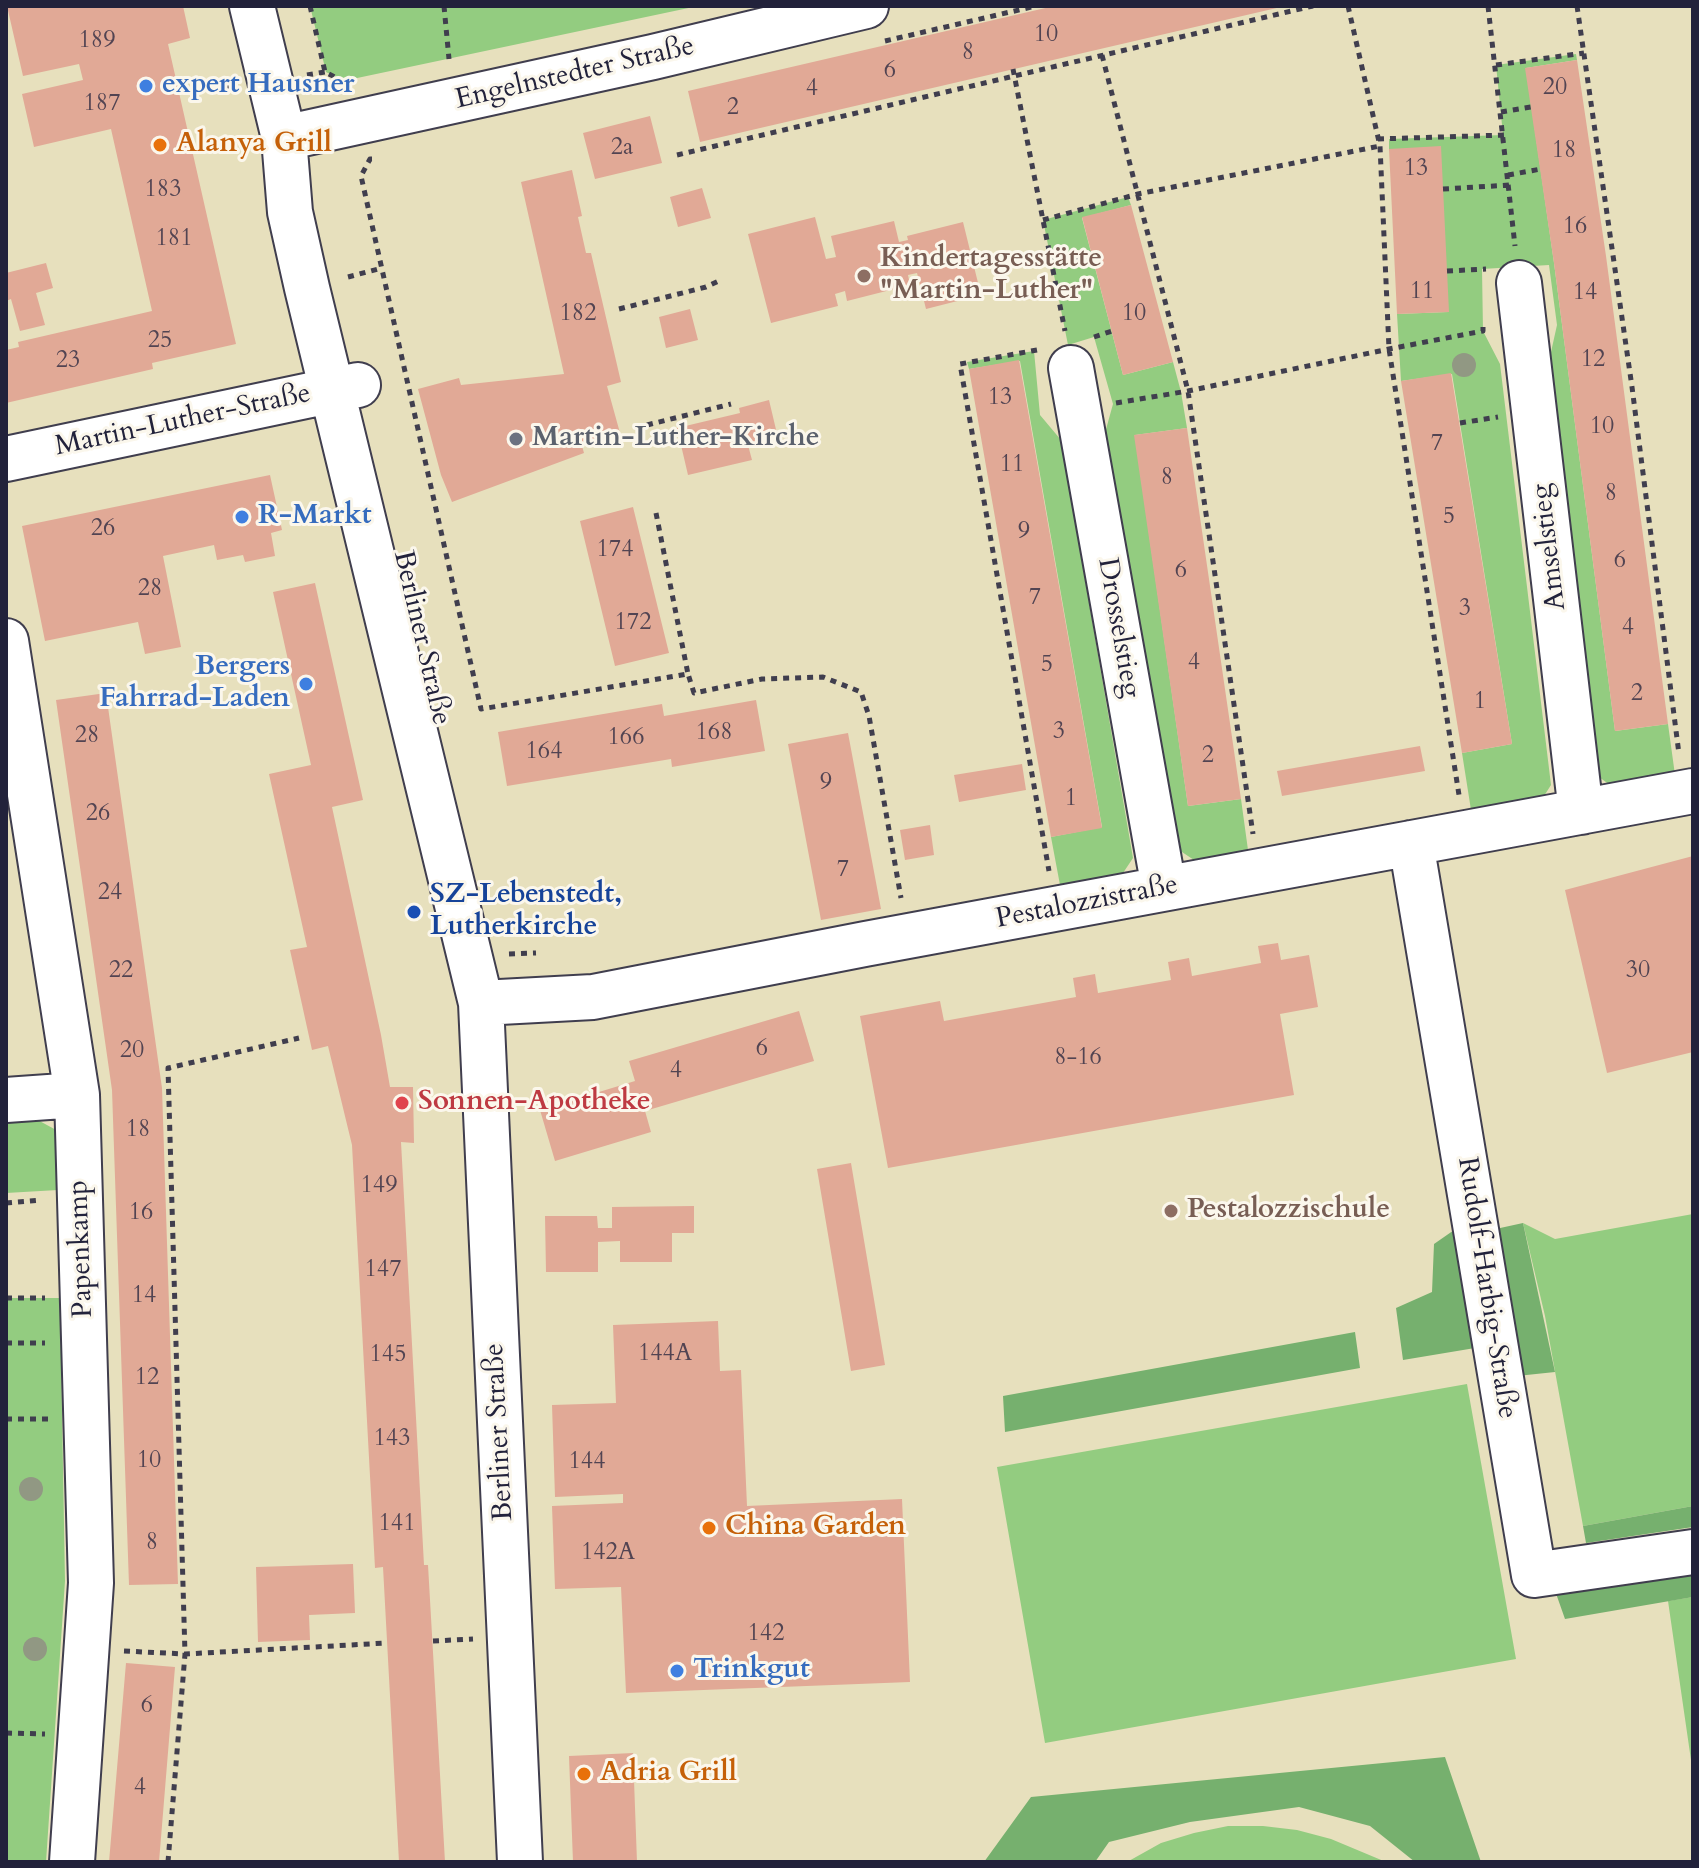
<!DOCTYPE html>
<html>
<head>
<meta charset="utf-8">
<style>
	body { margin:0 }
	#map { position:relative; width:1699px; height:1868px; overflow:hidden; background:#e7e0bd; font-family:Cardo,serif }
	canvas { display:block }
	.frame { position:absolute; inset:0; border:8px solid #22223b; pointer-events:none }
</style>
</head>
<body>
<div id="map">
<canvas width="1699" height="1868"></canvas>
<div class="frame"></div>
</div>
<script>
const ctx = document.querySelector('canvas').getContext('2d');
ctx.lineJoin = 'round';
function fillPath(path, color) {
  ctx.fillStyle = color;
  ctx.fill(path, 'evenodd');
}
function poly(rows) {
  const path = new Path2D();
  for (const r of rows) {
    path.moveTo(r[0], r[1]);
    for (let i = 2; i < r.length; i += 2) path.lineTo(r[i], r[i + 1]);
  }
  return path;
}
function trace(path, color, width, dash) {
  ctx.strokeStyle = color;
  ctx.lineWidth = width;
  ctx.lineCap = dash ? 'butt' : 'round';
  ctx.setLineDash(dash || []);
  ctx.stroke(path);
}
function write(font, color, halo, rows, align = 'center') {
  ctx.font = font + ' Cardo,serif';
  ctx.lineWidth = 6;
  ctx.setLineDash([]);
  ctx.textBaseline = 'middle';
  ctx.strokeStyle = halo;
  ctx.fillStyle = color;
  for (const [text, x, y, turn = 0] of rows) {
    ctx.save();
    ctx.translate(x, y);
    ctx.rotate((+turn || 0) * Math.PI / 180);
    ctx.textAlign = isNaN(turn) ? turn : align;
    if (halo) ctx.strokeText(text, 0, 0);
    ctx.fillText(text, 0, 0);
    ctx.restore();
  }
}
const green = poly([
	[310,6,698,6,343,81,326,72],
	[1576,54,1577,60,1526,68,1554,263,1615,731,1668,724,1675,775,1610,785,1599,777,1549,361,1557,325,1549,265,1482,269,1483,331,1500,364,1551,785,1544,796,1471,810,1462,753,1512,744,1452,374,1401,381,1397,314,1448,312,1389,149,1389,139,1503,135,1496,65],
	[1128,197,1131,205,1082,218,1123,375,1173,362,1181,392,1187,428,1135,435,1188,806,1241,799,1248,850,1194,860,1179,850,1105,433,1113,404,1094,337,1068,345,1043,220],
	[1034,351,1040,415,1061,440,1133,858,1123,873,1060,885,1051,837,1102,827,1020,361,969,369,967,362],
	[34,1118,58,1131,58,1190,6,1193,6,1120],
	[1693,1214,1693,1506,1583,1526,1545,1316,1523,1223,1555,1239],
	[6,1298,60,1298,65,1581,46,1862,6,1862],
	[1467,1384,1516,1659,1045,1743,997,1467],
	[1693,1597,1693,1774,1668,1601],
	[1228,1826,1263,1826,1297,1830,1331,1839,1386,1862,1292,1862,1268,1860,1232,1862,1127,1862,1161,1843,1194,1833]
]);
const forest = poly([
	[1523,1223,1555,1372,1517,1376,1491,1230],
	[1457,1228,1475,1348,1403,1360,1396,1308,1432,1292,1434,1244],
	[1355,1332,1360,1368,1005,1432,1003,1396],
	[1693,1506,1693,1527,1586,1543,1583,1526],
	[1693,1565,1693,1597,1565,1619,1553,1585],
	[1445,1757,1481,1862,1415,1862,1370,1826,1299,1807,1190,1822,1109,1842,1095,1862,984,1862,1031,1797]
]);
const building = poly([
	[7,6,183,6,190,38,168,44,236,344,152,363,153,369,6,403,6,350,19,347,18,342,152,311,111,129,34,147,22,94,83,80,79,64,23,76],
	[1054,6,1281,7,700,142,688,91],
	[1577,60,1606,256,1668,724,1615,731,1554,263,1525,68],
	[650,116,662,163,595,179,583,133],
	[1441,146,1449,312,1397,314,1389,149],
	[572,170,582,216,578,217,586,253,591,253,621,382,607,386,620,433,582,446,584,453,452,502,441,475,418,389,459,378,461,385,564,374,521,182],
	[702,188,711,218,678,227,670,197],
	[1131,205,1173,362,1123,375,1082,217],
	[815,217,826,259,836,257,831,236,894,221,899,242,908,240,907,236,963,222,981,295,926,309,917,273,908,275,910,285,847,301,845,291,835,294,838,306,771,323,748,234],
	[46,263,53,288,36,293,45,325,20,331,11,299,6,301,6,273],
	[690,309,698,340,666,348,659,317],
	[1019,360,1102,828,1051,837,969,369],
	[1451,373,1512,744,1462,753,1401,381],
	[769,400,778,438,748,445,752,460,688,475,677,428,740,413,739,408],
	[1187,428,1241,799,1188,806,1134,435],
	[270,475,282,530,271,533,275,556,245,562,243,555,217,560,214,545,163,556,181,647,145,654,138,622,45,641,22,526],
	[633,507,669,653,615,666,580,521],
	[315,583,363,800,332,807,381,1035,390,1087,413,1087,414,1143,401,1142,424,1565,428,1565,445,1862,399,1862,383,1567,375,1568,352,1145,328,1046,312,1050,290,950,307,947,269,774,311,765,273,592],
	[106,693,162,1088,178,1584,129,1585,112,1090,56,700],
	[756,700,765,751,672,767,671,759,507,786,498,732,662,704,664,716],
	[848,733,881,909,821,920,788,744],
	[1420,746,1425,771,1282,796,1277,771],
	[1022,764,1026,790,959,802,954,775],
	[930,825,934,855,905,860,900,830],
	[1693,856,1693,1052,1607,1073,1565,890],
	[1278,943,1281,960,1309,955,1318,1007,1280,1014,1294,1095,888,1168,860,1016,940,1001,944,1021,1076,997,1073,978,1095,974,1098,993,1171,980,1168,962,1189,958,1192,976,1261,963,1258,946],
	[799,1011,814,1061,645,1111,651,1132,555,1161,540,1110,635,1081,629,1061],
	[851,1163,885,1365,851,1371,817,1169],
	[694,1206,694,1233,672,1233,672,1262,620,1262,620,1241,598,1242,598,1272,546,1272,545,1216,597,1216,598,1228,612,1228,612,1207],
	[718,1321,720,1371,741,1370,747,1506,902,1499,910,1682,626,1693,621,1587,555,1589,552,1506,623,1503,623,1494,555,1497,552,1405,616,1403,613,1325],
	[353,1564,355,1613,309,1615,310,1640,258,1642,256,1567],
	[126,1663,175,1667,159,1862,109,1862],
	[633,1753,637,1862,573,1862,569,1756]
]);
const path = poly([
	[310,6,325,72,343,81,350,80],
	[444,6,449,59],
	[1348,6,1380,146,1389,349,1459,795],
	[1488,6,1515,246],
	[1577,6,1632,387,1679,754],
	[885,41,1036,6],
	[1102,55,1188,391,1253,834],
	[1496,65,1584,53],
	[1013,69,1065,331],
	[307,75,325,72],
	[211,90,234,87],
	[1501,112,1531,107],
	[1378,139,1504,135],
	[677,155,1313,6],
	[372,159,370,159,361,176,481,709,688,674,694,693,762,679,823,677,861,692,869,716,901,898],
	[1508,175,1541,169],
	[1443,189,1510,185],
	[1043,220,1138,194,1380,146],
	[1052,265,1091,253],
	[1447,271,1486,269],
	[348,277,382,268],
	[619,309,706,287,721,280],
	[1094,337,1112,331],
	[1037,350,960,364,1049,871],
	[1116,403,1188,391,1389,349,1483,331,1483,327],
	[1460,423,1498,417],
	[647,425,731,404],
	[656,513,688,674],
	[509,954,536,953],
	[6,1203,41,1200],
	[6,1298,45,1298],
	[6,1343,45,1343],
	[6,1419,49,1419],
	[433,1641,473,1639],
	[124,1651,185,1654,387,1643],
	[6,1733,45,1734],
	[168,1862,185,1654,168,1068,299,1038]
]);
const minor = poly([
	[252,6,284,138,290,212,307,288,481,1003,520,1862],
	[284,138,653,57,866,6],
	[1519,283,1581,812],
	[1071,368,1164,888],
	[6,459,358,385],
	[6,641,77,1095,91,1583,72,1862],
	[1411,843,1534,1575,1693,1552],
	[481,1003,593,997,865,944,1693,791],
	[6,1100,77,1095]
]);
const trees = [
	[1464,365],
	[31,1489],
	[35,1649]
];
const markers = [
	[146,86,8,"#3f7fe0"],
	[160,145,8,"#e8710a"],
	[864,276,8,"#8d6e63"],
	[516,439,8,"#6b7280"],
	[242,517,8,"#3f7fe0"],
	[306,684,8,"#3f7fe0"],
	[414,912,8,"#1a4fb4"],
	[402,1103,8,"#e0444e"],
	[1171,1211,8,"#8d6e63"],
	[709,1528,8,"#e8710a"],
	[677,1671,8,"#3f7fe0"],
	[584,1774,8,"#e8710a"]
];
const numberNames = [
	["10",1046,35],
	["189",97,41],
	["8",968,53],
	["6",890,71],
	["20",1555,88],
	["4",812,89],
	["187",102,104],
	["2",733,108],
	["2a",622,148],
	["18",1564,151],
	["13",1416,169],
	["183",163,190],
	["16",1575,227],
	["181",174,239],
	["11",1422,292],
	["14",1585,293],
	["182",578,314],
	["10",1134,314],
	["25",160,341],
	["12",1593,360],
	["23",68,361],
	["13",1000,398],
	["10",1602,427],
	["7",1437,444],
	["11",1012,465],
	["8",1167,478],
	["8",1611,494],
	["5",1449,517],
	["26",103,529],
	["9",1024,532],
	["174",615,550],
	["6",1620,561],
	["6",1181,571],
	["28",150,589],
	["7",1035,598],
	["3",1465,609],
	["172",633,623],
	["4",1628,628],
	["4",1194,663],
	["5",1047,665],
	["2",1637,694],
	["1",1480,702],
	["3",1059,732],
	["168",714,733],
	["28",87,736],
	["166",626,738],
	["164",544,752],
	["2",1208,756],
	["9",826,783],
	["1",1071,799],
	["26",98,814],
	["7",843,870],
	["24",110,893],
	["22",121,971],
	["30",1638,971],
	["6",762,1049],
	["20",132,1051],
	["8-16",1078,1058],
	["4",676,1071],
	["18",138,1130],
	["149",379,1186],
	["16",141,1213],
	["147",383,1270],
	["14",144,1296],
	["144A",665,1354],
	["145",388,1355],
	["12",147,1378],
	["143",392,1439],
	["10",149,1461],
	["144",587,1462],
	["141",397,1524],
	["8",152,1543],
	["142A",608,1553],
	["142",766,1634],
	["6",147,1706],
	["4",140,1788]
];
const streetNames = [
	["Engelnstedter Straße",575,74,-13],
	["Martin-Luther-Straße",183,421,-12],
	["Amselstieg",1550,547,-97],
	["Drosselstieg",1118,628,80],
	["Berliner Straße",421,638,77],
	["Pestalozzistraße",1087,903,-11],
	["Papenkamp",82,1249,-92],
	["Rudolf-Harbig-Straße",1486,1288,81],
	["Berliner Straße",500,1432,-93]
];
const shopNames = [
	["expert Hausner",162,86],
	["R-Markt",258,517],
	["Bergers",290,668,"right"],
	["Fahrrad-Laden",290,700,"right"],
	["Trinkgut",693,1671]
];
const foodNames = [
	["Alanya Grill",176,145],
	["China Garden",725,1528],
	["Adria Grill",600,1774]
];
const educationNames = [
	["Kindertagesstätte",880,260],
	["\"Martin-Luther\"",880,292],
	["Pestalozzischule",1187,1211]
];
const worshipNames = [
	["Martin-Luther-Kirche",532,439]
];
const transitNames = [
	["SZ-Lebenstedt,",430,896],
	["Lutherkirche",430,928]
];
const healthNames = [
	["Sonnen-Apotheke",418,1103]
];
fillPath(green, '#93cc80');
fillPath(forest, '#76b06e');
fillPath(building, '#e1a996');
trace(minor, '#403e4e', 48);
trace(path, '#403e4e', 5, [6, 6]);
trace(minor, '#fff', 44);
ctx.fillStyle = '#919883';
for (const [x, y] of trees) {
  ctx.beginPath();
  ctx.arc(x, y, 12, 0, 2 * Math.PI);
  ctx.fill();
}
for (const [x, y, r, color] of markers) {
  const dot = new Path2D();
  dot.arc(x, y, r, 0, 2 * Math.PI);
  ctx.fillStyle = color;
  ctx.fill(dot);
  trace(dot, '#fbf7ec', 3);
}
write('24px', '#524452', null, numberNames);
write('28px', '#22223b', '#fbf7ec', streetNames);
write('bold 28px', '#366cbe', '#fbf7ec', shopNames, 'left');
write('bold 28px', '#c56008', '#fbf7ec', foodNames, 'left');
write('bold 28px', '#785e54', '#fbf7ec', educationNames, 'left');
write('bold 28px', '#5b616d', '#fbf7ec', worshipNames, 'left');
write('bold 28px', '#164399', '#fbf7ec', transitNames, 'left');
write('bold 28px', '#be3a42', '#fbf7ec', healthNames, 'left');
</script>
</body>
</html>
